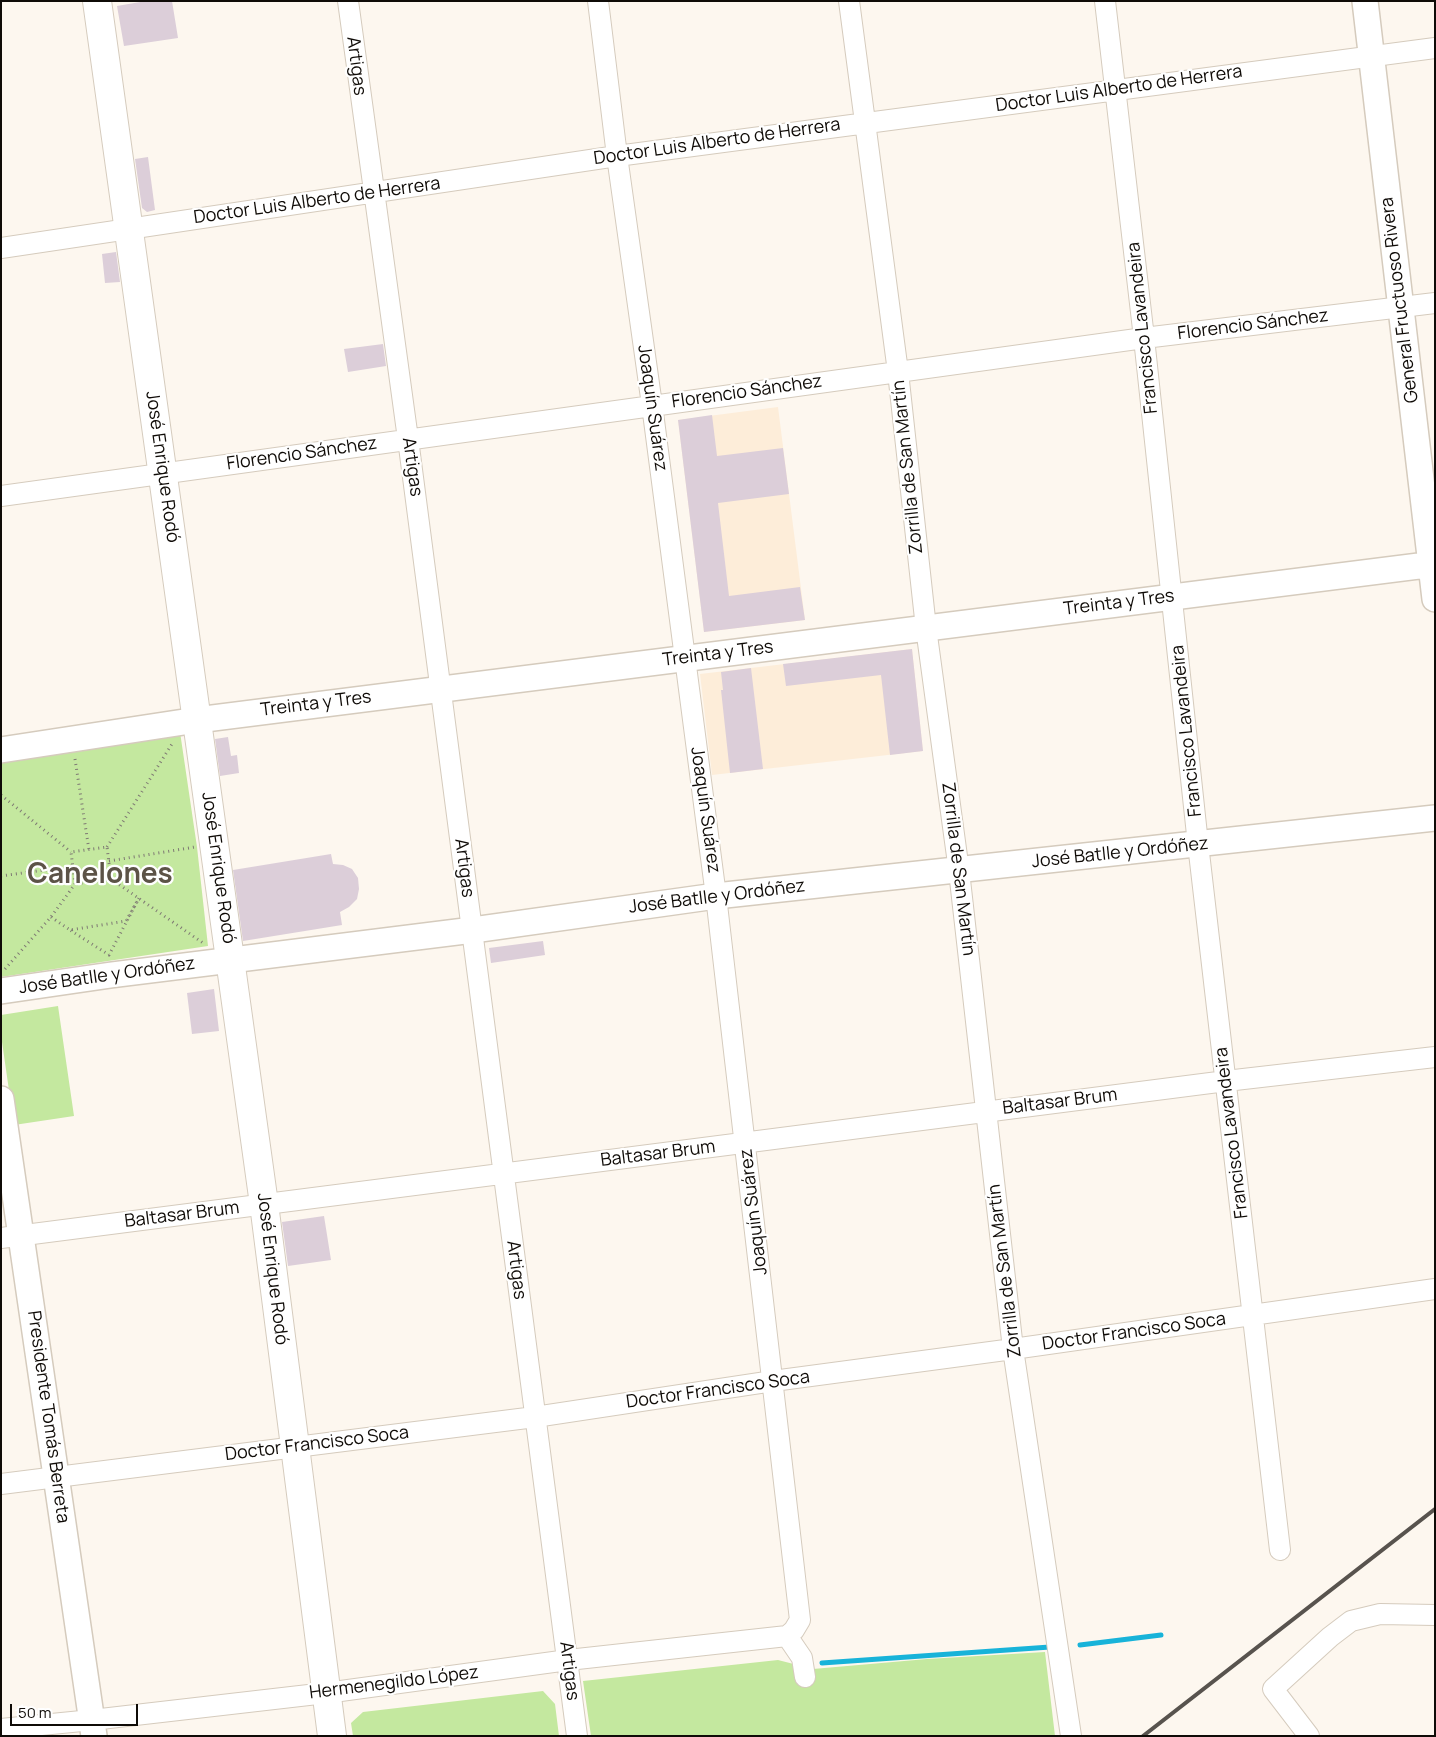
<!DOCTYPE html>
<html>
<head>
<meta charset="utf-8">
<style>
	body { margin:0 }
	#map { position:relative; width:1436px; height:1737px; overflow:hidden; background:#fdf7ef; font-family:Manrope,sans-serif }
	canvas { display:block }
	.frame { position:absolute; inset:0; border:2px solid #0f0b07; pointer-events:none }
	.scale { position:absolute; left:10px; top:1704px; width:128px; height:22px; box-sizing:border-box; border:2px solid #0f0b07; border-top:0; padding-left:6px; font-size:15px; line-height:18px; white-space:nowrap; color:#0f0b07; -webkit-text-stroke:4px #fff; paint-order:stroke }
</style>
</head>
<body>
<div id="map">
<canvas width="1436" height="1737"></canvas>
<div class="frame"></div>
<div class="scale">50 m</div>
</div>
<script>
const ctx = document.querySelector('canvas').getContext('2d');
ctx.lineJoin = 'round';
function fillPath(path, color) {
  ctx.fillStyle = color;
  ctx.fill(path, 'evenodd');
}
function poly(rows) {
  const path = new Path2D();
  for (const r of rows) {
    path.moveTo(r[0], r[1]);
    for (let i = 2; i < r.length; i += 2) path.lineTo(r[i], r[i + 1]);
  }
  return path;
}
function trace(path, color, width, dash) {
  ctx.strokeStyle = color;
  ctx.lineWidth = width;
  ctx.lineCap = dash ? 'butt' : 'round';
  ctx.setLineDash(dash || []);
  ctx.stroke(path);
}
function write(font, color, halo, rows, align = 'center') {
  ctx.font = font + ' Manrope,sans-serif';
  ctx.lineWidth = 4.5;
  ctx.setLineDash([]);
  ctx.textBaseline = 'middle';
  ctx.strokeStyle = halo;
  ctx.fillStyle = color;
  for (const [text, x, y, turn = 0] of rows) {
    ctx.save();
    ctx.translate(x, y);
    ctx.rotate((+turn || 0) * Math.PI / 180);
    ctx.textAlign = isNaN(turn) ? turn : align;
    if (halo) ctx.strokeText(text, 0, 0);
    ctx.fillText(text, 0, 0);
    ctx.restore();
  }
}
const built = poly([
	[778,407,805,620,704,632,678,420],
	[912,649,923,751,712,775,700,674]
]);
const green = poly([
	[180,732,197,847,208,946,1,977,1,760],
	[58,1006,74,1116,14,1125,1,1035,1,1015],
	[1045,1652,1055,1736,591,1736,583,1681,778,1660,813,1669,927,1659],
	[543,1691,555,1704,559,1736,353,1736,351,1723,363,1712]
]);
const stream = poly([
	[1080,1645,1161,1635],
	[822,1663,1050,1647]
]);
const building = poly([
	[146,1,172,1,178,38,124,46,117,6],
	[148,157,155,210,147,212,142,208,135,159],
	[116,252,120,282,105,283,102,254],
	[383,344,386,366,348,372,344,349],
	[712,415,717,456,783,448,789,494,718,503,729,596,800,587,805,620,704,632,678,420],
	[912,649,923,751,890,755,881,675,786,686,783,664],
	[751,668,763,769,730,773,721,690,723,690,721,672],
	[228,737,231,756,237,755,239,773,220,776,215,739],
	[331,854,333,864,343,865,352,869,358,878,359,889,357,899,349,907,340,912,342,925,243,941,233,870],
	[543,941,545,955,491,963,489,948],
	[214,989,219,1031,192,1034,187,993],
	[324,1216,331,1260,288,1266,282,1222]
]);
const path = poly([
	[75,759,89,850],
	[1,795,71,852],
	[107,847,172,744],
	[109,861,195,847],
	[1,876,73,866],
	[111,879,203,943],
	[51,917,70,930,126,921,139,898,109,955,70,930],
	[5,969,51,917,75,884,71,852,107,847,111,879,75,884]
]);
const minor = poly([
	[348,1,408,439,577,1736],
	[849,1,898,372,926,628,959,871,1013,1349,1071,1736],
	[1105,1,1144,338,1198,844,1280,1550],
	[1,248,617,156,1435,48],
	[1,496,898,372,1144,338,1435,303],
	[1,1238,1226,1081,1435,1057],
	[1,1484,535,1417,773,1381,1013,1349,1435,1289],
	[787,1636,802,1658,805,1677],
	[1,1729,92,1720,326,1693,568,1660,787,1636,794,1630,800,1620,716,896,652,405,617,156,598,1],
	[1309,1736,1273,1689,1330,1637,1351,1621,1380,1614,1435,1615]
]);
const tertiary = poly([
	[1365,1,1435,599],
	[1,750,197,720,1435,564],
	[1,991,111,975,473,930,716,896,1435,818],
	[1,1099,94,1736]
]);
const trunk = poly([
	[97,1,264,1204,332,1736]
]);
const rail = poly([
	[1143,1736,1435,1509]
]);
const streetNames = [
	["Artigas",356,66,83],
	["Doctor Luis Alberto de Herrera",1119,89,-8],
	["Doctor Luis Alberto de Herrera",717,142,-8],
	["Doctor Luis Alberto de Herrera",317,201,-8],
	["General Fructuoso Rivera",1400,300,-97],
	["Florencio Sánchez",1253,325,-7],
	["Francisco Lavandeira",1143,328,-96],
	["Florencio Sánchez",747,392,-8],
	["Joaquín Suárez",652,408,82],
	["Florencio Sánchez",302,454,-8],
	["José Enrique Rodó",162,467,82],
	["Artigas",412,467,82],
	["Zorrilla de San Martín",908,467,-96],
	["Treinta y Tres",1119,603,-7],
	["Treinta y Tres",718,654,-7],
	["Treinta y Tres",316,704,-7],
	["Francisco Lavandeira",1187,731,-96],
	["Joaquín Suárez",705,810,82],
	["José Batlle y Ordóñez",1120,853,-6],
	["José Enrique Rodó",218,868,82],
	["Artigas",464,868,83],
	["Zorrilla de San Martín",958,869,83],
	["José Batlle y Ordóñez",717,897,-7],
	["José Batlle y Ordóñez",107,976,-8],
	["Baltasar Brum",1060,1102,-7],
	["Francisco Lavandeira",1232,1133,-97],
	["Baltasar Brum",658,1154,-7],
	["Joaquín Suárez",754,1212,-97],
	["Baltasar Brum",182,1215,-7],
	["José Enrique Rodó",272,1269,83],
	["Artigas",516,1270,83],
	["Zorrilla de San Martín",1005,1271,-97],
	["Doctor Francisco Soca",1134,1332,-8],
	["Doctor Francisco Soca",718,1390,-8],
	["Presidente Tomás Berreta",48,1417,82],
	["Doctor Francisco Soca",317,1444,-7],
	["Artigas",569,1671,83],
	["Hermenegildo López",394,1683,-7]
];
const townNames = [
	["Canelones",100,875]
];
fillPath(built, '#fdedd9');
fillPath(green, '#c4e89f');
trace(stream, '#18b3d9', 5);
fillPath(building, '#dcced9');
trace(minor, '#d5cbbd', 22);
trace(tertiary, '#d5cbbd', 28);
trace(trunk, '#d5cbbd', 30);
trace(path, '#7e7973', 3, [1, 4]);
trace(minor, '#fff', 20);
trace(tertiary, '#fff', 25);
trace(trunk, '#fff', 28);
trace(rail, '#58534e', 4);
write('18px', '#0f0b07', '#fff', streetNames);
write('bold 28px', '#5c5347', '#fff', townNames);
</script>
</body>
</html>
